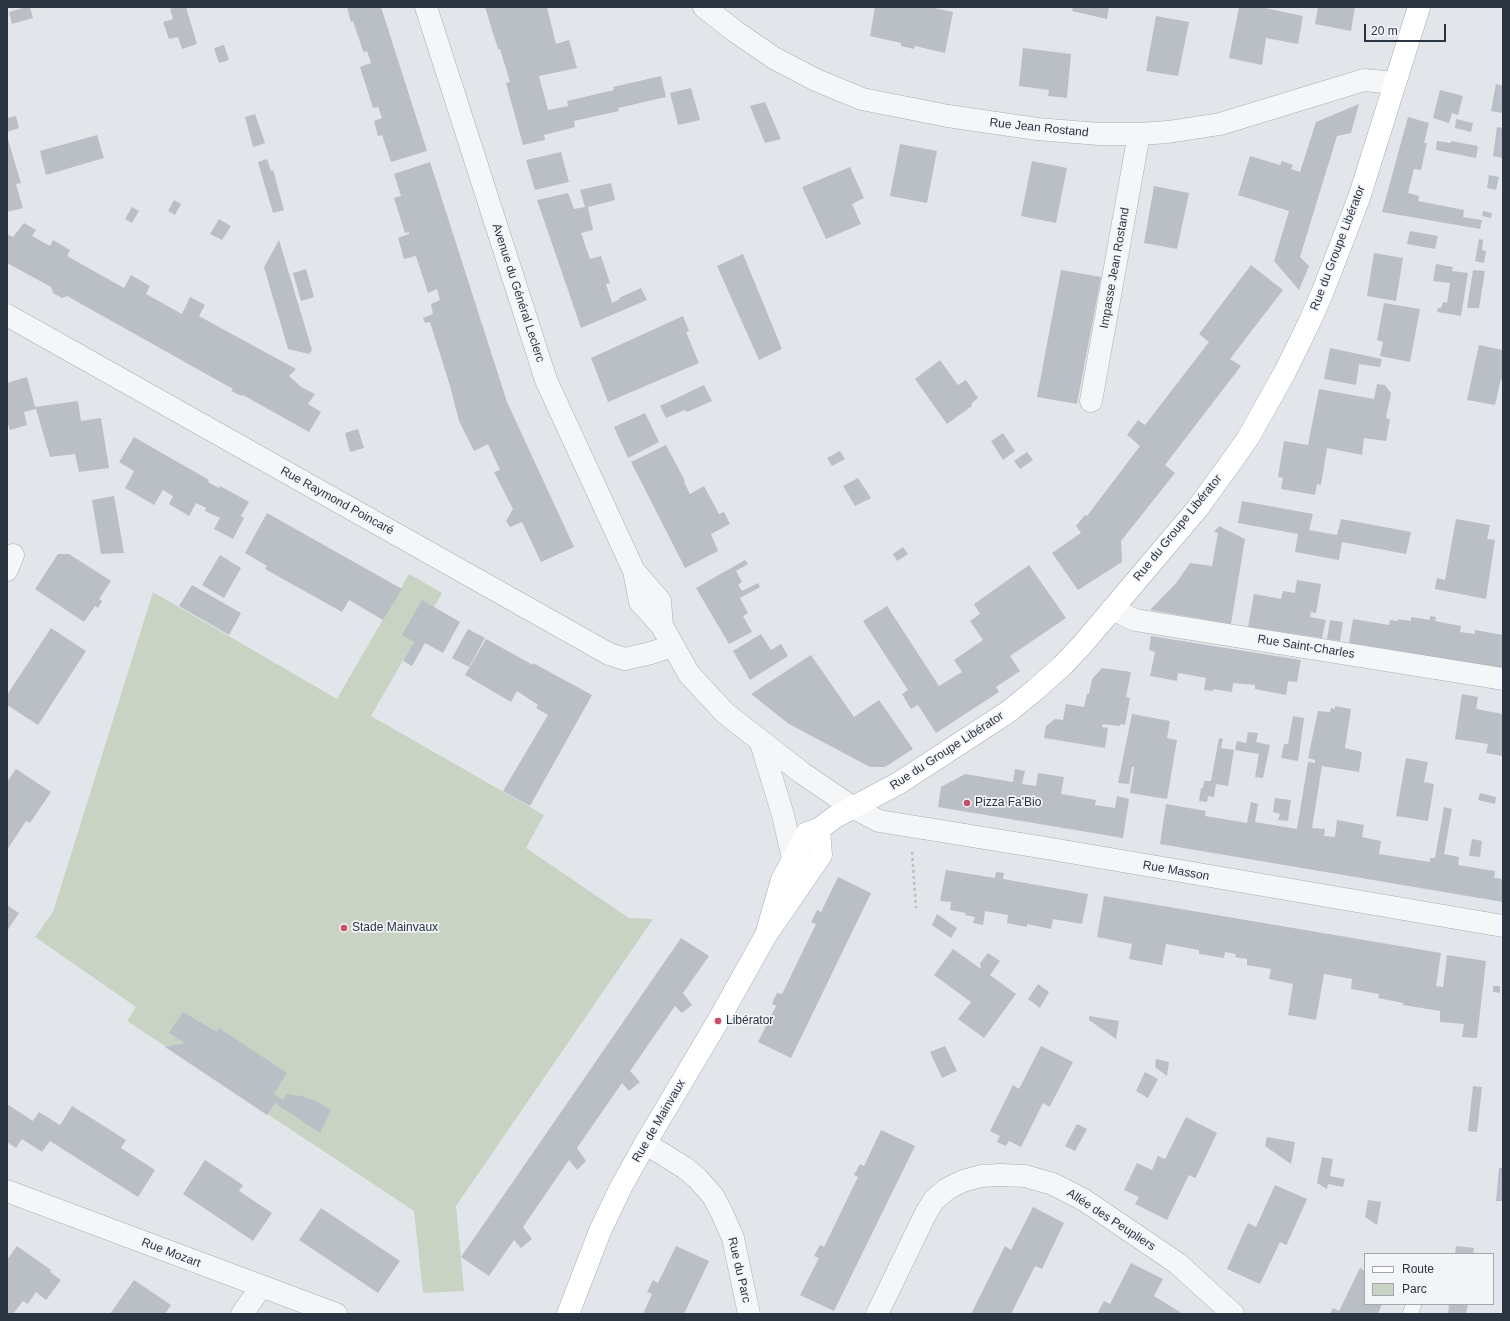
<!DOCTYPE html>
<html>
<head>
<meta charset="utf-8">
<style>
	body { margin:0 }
	#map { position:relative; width:1510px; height:1321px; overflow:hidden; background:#e2e6ea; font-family:Arial,sans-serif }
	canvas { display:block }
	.frame { position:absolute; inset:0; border:8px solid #2b3441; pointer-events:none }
	.legend { position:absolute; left:1364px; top:1253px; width:130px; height:52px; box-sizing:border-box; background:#f2f4f7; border:1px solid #a2a7ae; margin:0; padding:5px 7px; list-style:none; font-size:12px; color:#2b3441 }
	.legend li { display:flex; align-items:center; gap:8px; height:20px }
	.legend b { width:20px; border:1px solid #a2a7ae }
	.scale { position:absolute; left:1364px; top:24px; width:82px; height:18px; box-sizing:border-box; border:2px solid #2b3441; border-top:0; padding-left:5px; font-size:12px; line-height:14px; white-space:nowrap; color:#2b3441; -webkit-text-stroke:3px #f2f4f7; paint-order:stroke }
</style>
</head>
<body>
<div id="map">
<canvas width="1510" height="1321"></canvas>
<div class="frame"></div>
<ul class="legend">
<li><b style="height:5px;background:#fff"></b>Route</li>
<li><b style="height:11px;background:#c9d3c4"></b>Parc</li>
</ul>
<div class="scale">20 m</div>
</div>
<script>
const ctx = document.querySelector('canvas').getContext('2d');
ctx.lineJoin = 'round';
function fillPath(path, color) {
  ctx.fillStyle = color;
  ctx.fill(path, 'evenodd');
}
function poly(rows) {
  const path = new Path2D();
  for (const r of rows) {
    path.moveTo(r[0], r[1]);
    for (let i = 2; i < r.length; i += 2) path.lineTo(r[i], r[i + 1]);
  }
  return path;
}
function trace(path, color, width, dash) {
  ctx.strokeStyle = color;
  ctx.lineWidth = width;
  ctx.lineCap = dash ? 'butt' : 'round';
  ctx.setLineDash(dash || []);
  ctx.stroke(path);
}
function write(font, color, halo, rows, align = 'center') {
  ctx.font = font + ' Arial,sans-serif';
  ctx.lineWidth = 3.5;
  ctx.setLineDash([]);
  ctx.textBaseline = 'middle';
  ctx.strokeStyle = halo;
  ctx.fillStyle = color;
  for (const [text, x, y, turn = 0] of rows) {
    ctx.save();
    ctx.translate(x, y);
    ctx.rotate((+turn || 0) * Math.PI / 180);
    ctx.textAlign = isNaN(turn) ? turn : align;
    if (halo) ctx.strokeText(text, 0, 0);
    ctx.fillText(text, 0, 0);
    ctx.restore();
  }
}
const green = poly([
	[409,574,442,593,371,716,544,815,526,848,629,918,653,919,456,1206,464,1291,423,1293,414,1211,127,1021,136,1007,35,937,53,912,153,592,337,699]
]);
const building = poly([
	[26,7,30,7,33,18,12,24,9,12],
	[175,7,186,7,197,44,182,49,178,37,169,39,163,22,173,19,170,9],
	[347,7,381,7,427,151,391,162,382,135,378,136,374,121,382,118,378,107,373,108,360,67,371,63,367,51,364,52,363,51,353,21,351,22],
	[485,7,547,7,556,44,569,40,577,68,539,76,548,110,568,106,567,101,614,90,613,87,661,76,666,97,618,108,619,111,574,121,575,127,544,135,545,140,523,145,506,83,510,82,500,49,498,49],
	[875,7,929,7,953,12,945,53,915,46,914,49,901,46,901,43,870,36],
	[1073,7,1109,7,1107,19,1072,11],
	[1239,7,1260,7,1303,16,1298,44,1266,38,1262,65,1229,58],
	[1318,7,1355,7,1351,31,1315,24],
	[1156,16,1189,22,1178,76,1146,71],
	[224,45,229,60,219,63,214,48],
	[1023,48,1071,54,1067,98,1048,96,1049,90,1019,86],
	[1496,84,1503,86,1503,113,1491,111],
	[691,88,700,120,678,125,670,93],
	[1440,90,1463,96,1458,115,1452,113,1449,123,1433,118],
	[765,102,781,139,765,143,750,106],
	[1359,104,1351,133,1337,136,1300,257,1309,266,1299,290,1274,261,1289,211,1238,195,1250,156,1280,165,1282,161,1293,165,1291,169,1300,172,1316,122],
	[255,114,265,143,253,147,245,117],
	[16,116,19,128,7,132,7,118],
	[1408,117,1429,123,1424,143,1427,143,1421,170,1414,169,1408,193,1419,196,1418,201,1464,210,1463,217,1482,220,1480,229,1382,212],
	[1456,119,1473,123,1471,132,1455,128],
	[1497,127,1503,128,1503,150,1502,158,1493,156],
	[97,135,104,158,46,175,40,151],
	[7,136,21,183,16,184,23,208,7,212],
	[1437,141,1451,143,1451,141,1478,146,1476,158,1436,150],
	[900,144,937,151,927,203,890,196],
	[561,152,569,182,535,190,526,160],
	[267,159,271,171,273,170,284,210,273,213,258,162],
	[1032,161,1067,168,1056,223,1021,216],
	[430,162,507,402,574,547,541,562,522,522,510,527,506,521,513,509,494,472,500,470,488,444,474,451,459,421,450,386,430,322,425,323,423,318,433,314,431,304,440,300,437,289,428,293,416,256,404,259,398,238,409,234,409,232,405,233,394,198,401,196,394,174],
	[850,167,864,198,852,204,861,224,826,239,802,187],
	[1489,175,1499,177,1496,190,1487,188],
	[611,183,615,200,588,207,593,230,581,233,590,259,601,256,610,283,606,284,612,303,620,299,619,298,641,288,647,300,581,328,537,200,568,193,574,209,585,207,580,190],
	[1154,186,1189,193,1177,249,1144,243],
	[174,200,181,204,175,215,168,211],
	[132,207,139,211,132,223,125,219],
	[1483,211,1492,213,1491,218,1482,216],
	[219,219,231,226,222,240,210,234],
	[24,223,36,230,32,236,50,246,53,240,70,250,67,256,124,288,131,275,150,286,146,294,182,314,190,297,205,305,199,316,296,369,289,376,301,387,315,394,308,404,321,412,309,432,243,395,242,396,231,391,233,389,67,296,62,298,53,293,51,287,7,263,7,234,13,237],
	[1410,231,1438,236,1435,249,1407,244],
	[1479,239,1483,240,1482,250,1486,251,1484,263,1475,261],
	[279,240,312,350,309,354,288,349,264,267],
	[1374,253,1403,258,1396,301,1367,296],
	[743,254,782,349,759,360,717,266],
	[1436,264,1453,267,1452,271,1468,273,1461,316,1437,312,1438,308,1441,308,1443,302,1447,303,1450,283,1433,281],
	[1251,265,1283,290,1230,359,1241,366,1165,465,1175,473,1121,541,1122,562,1078,590,1052,553,1081,533,1076,526,1085,515,1087,516,1140,446,1127,435,1138,420,1145,425,1209,342,1199,334],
	[306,269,314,297,301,301,293,273],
	[1061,270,1101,277,1077,404,1037,397],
	[1473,270,1485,271,1479,308,1467,308],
	[1384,303,1420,309,1410,362,1380,356,1383,342,1377,340],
	[683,316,689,331,686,332,699,363,608,402,591,358],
	[1479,345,1503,350,1503,380,1501,379,1495,405,1467,400],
	[1330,348,1382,359,1380,367,1359,364,1356,385,1324,379],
	[940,360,958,385,966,380,978,398,971,404,972,406,947,424,915,379],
	[27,377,35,407,78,401,81,421,101,418,109,468,79,472,75,454,50,457,36,409,24,412,27,425,10,430,7,421,7,383],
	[1377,384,1385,385,1391,393,1386,418,1390,419,1386,441,1364,438,1362,455,1327,448,1321,485,1317,484,1315,495,1281,489,1283,478,1278,477,1284,441,1308,445,1319,389,1374,399],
	[704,385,712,401,687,412,685,410,666,418,660,406],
	[645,413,659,442,628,458,614,427],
	[358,429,364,448,350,452,345,433],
	[1003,433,1015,451,1003,460,991,441],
	[134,437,209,480,208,482,219,488,220,486,249,502,241,516,244,518,233,539,214,529,220,518,205,511,206,508,196,503,189,516,169,504,173,496,163,490,154,505,125,488,134,471,119,462],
	[666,445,685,481,684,482,690,494,704,486,719,514,724,512,730,524,711,534,718,551,685,568,631,462],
	[840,451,845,459,832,466,827,458],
	[1027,452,1033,460,1020,469,1014,461],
	[858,478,871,498,855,506,843,486],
	[114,496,124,553,101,554,92,500],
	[1242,501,1313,514,1309,530,1337,535,1341,519,1411,532,1406,554,1342,542,1339,560,1295,552,1298,534,1238,523],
	[267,513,402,589,383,620,349,600,342,612,265,569,267,566,245,553],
	[1456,519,1490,525,1487,539,1495,540,1486,599,1435,589,1437,578,1445,580],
	[1219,526,1245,539,1231,624,1150,610,1177,582,1190,563,1212,566,1218,533,1214,532],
	[903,547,908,554,897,561,893,554],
	[58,554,69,554,111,581,99,599,102,601,98,608,95,606,84,622,35,589],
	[220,555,241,568,224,598,202,585],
	[745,560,748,564,736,571,742,582,738,585,742,591,758,583,760,587,740,598,748,613,743,616,752,632,729,644,696,588],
	[1029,565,1066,618,1010,656,1020,671,996,687,999,692,936,733,918,705,911,709,902,694,908,690,863,621,887,606,939,686,962,672,954,660,983,640,970,621,980,614,974,604],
	[1297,580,1321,584,1316,613,1311,612,1310,617,1326,620,1322,638,1248,627,1254,594,1281,599,1283,591,1295,593],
	[192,585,241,613,229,635,179,606],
	[422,600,460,622,443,653,425,643,412,666,403,661,414,642,402,635],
	[1430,616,1436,617,1435,621,1461,626,1460,632,1475,634,1475,630,1503,635,1503,668,1349,643,1353,619,1389,625,1390,620,1398,621,1398,619,1411,621,1411,617,1430,620],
	[1330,620,1343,622,1340,641,1327,639],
	[51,628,86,651,38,725,7,705,7,695],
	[468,629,485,638,469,667,452,658],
	[761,634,771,650,781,644,788,656,750,680,733,651],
	[1151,636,1301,660,1297,682,1288,681,1286,695,1255,689,1255,685,1233,683,1232,692,1213,689,1213,691,1204,690,1206,678,1178,673,1177,681,1150,676,1155,652,1149,650],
	[486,639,533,665,533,663,592,695,530,806,503,791,548,715,536,708,538,705,517,691,511,702,465,675],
	[811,655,854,717,879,700,913,749,885,767,870,767,789,724,751,694],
	[1102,668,1131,672,1126,697,1130,698,1125,725,1121,724,1119,726,1103,724,1102,727,1108,728,1105,748,1044,738,1046,726,1055,719,1063,720,1066,704,1084,707,1087,694,1089,694,1092,679],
	[1462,694,1478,697,1476,709,1503,714,1503,756,1486,753,1488,744,1455,739],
	[1335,706,1351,709,1345,748,1362,752,1359,772,1322,766,1312,828,1325,829,1324,836,1335,837,1337,820,1364,825,1362,837,1381,841,1379,854,1430,862,1430,858,1435,858,1444,807,1452,809,1444,854,1459,857,1458,865,1495,871,1494,878,1503,879,1503,902,1160,844,1166,804,1206,811,1205,816,1247,823,1251,802,1258,804,1255,822,1297,829,1308,762,1315,763,1315,760,1308,758,1318,711,1330,712,1331,708,1335,709],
	[1132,714,1170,721,1167,738,1177,740,1167,799,1130,793,1134,767,1132,767,1129,784,1118,783],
	[1293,716,1304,718,1298,761,1281,758,1284,744,1288,744],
	[1248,732,1258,733,1256,742,1270,745,1263,778,1255,777,1259,754,1235,750,1237,741,1246,743],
	[1219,738,1223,739,1221,748,1234,750,1228,786,1216,784,1214,797,1208,796,1207,802,1199,801,1201,788,1203,788,1204,781,1211,781],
	[1406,758,1428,762,1424,782,1434,784,1428,821,1396,816],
	[16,769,51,792,30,823,26,821,7,850,7,782],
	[1015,769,1025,771,1022,784,1036,786,1038,773,1064,777,1061,794,1096,800,1095,805,1115,808,1117,796,1129,799,1123,838,938,807,941,787,965,774,1013,782],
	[1480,793,1496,797,1495,804,1478,800],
	[1275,798,1291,800,1288,821,1278,820,1280,814,1273,812],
	[1472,839,1482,841,1480,857,1469,856],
	[946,870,995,878,996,872,1004,873,1003,879,1088,894,1082,924,1053,919,1051,929,1027,924,1027,927,1007,923,1008,915,985,911,983,925,973,923,975,917,965,915,966,913,950,910,951,902,940,901],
	[838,877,871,893,791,1058,758,1042,776,1006,772,1004,774,999,777,993,782,994,816,924,811,922,817,910,821,912],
	[1104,896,1441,953,1436,986,1443,987,1447,955,1486,961,1477,1038,1462,1037,1464,1024,1440,1022,1440,1011,1403,1005,1403,1003,1378,998,1379,994,1351,989,1352,979,1324,974,1316,1020,1288,1015,1293,984,1269,979,1271,969,1247,965,1247,959,1235,957,1236,954,1225,952,1224,958,1199,954,1199,950,1166,944,1162,965,1129,959,1132,944,1097,937],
	[7,905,19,913,7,931],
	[937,914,957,928,951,938,932,925],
	[681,938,709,956,683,993,692,1005,682,1013,675,1006,630,1071,640,1082,629,1091,622,1083,577,1148,586,1161,577,1170,569,1160,523,1227,532,1239,521,1248,514,1240,489,1276,461,1257],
	[953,949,981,969,980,963,988,953,1000,961,990,975,1016,994,984,1038,958,1019,971,1002,934,975],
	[1038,984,1049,992,1040,1008,1028,999],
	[1493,986,1500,986,1500,993,1493,992],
	[183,1012,217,1032,219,1028,287,1073,274,1094,283,1100,286,1094,301,1096,316,1101,331,1110,320,1133,275,1103,267,1115,165,1047,185,1043,169,1033],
	[1089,1016,1119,1021,1116,1039,1089,1020],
	[945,1046,957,1071,942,1078,930,1052],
	[1041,1046,1073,1062,1050,1106,1050,1107,1043,1103,1021,1147,1009,1141,1006,1146,997,1142,1000,1136,990,1131,1013,1085,1019,1089],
	[1156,1059,1169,1062,1167,1076,1155,1067],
	[1145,1072,1158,1079,1148,1098,1136,1091],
	[1473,1086,1482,1087,1477,1132,1468,1131],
	[7,1104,33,1121,39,1112,60,1125,72,1106,126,1140,121,1148,155,1170,138,1197,50,1141,42,1152,22,1139,16,1148,7,1142],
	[1186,1117,1217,1133,1196,1177,1195,1178,1189,1175,1167,1220,1135,1204,1139,1197,1124,1190,1137,1163,1152,1170,1158,1156,1165,1159],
	[1077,1124,1087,1129,1075,1151,1065,1146],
	[881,1130,915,1146,834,1311,800,1295,819,1258,814,1256,820,1245,824,1247,858,1177,854,1175,860,1164,864,1166],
	[1267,1137,1295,1142,1291,1164,1265,1146],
	[1322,1157,1333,1159,1330,1176,1345,1179,1343,1187,1328,1184,1327,1189,1317,1183],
	[205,1160,243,1185,239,1191,272,1213,253,1241,183,1194],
	[1499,1168,1503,1168,1503,1201,1496,1201],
	[1275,1185,1307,1199,1287,1244,1286,1245,1280,1242,1260,1284,1227,1269,1247,1225,1248,1223,1256,1227],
	[1368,1200,1381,1202,1377,1225,1365,1217],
	[1033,1207,1064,1223,1042,1269,1035,1266,1011,1314,971,1314,1005,1246,1011,1250],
	[321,1208,400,1261,378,1293,299,1240],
	[17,1246,51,1270,50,1272,61,1280,46,1300,36,1292,28,1304,23,1301,13,1314,7,1314,7,1260],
	[676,1246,709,1261,684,1314,643,1314,652,1294,647,1292,653,1280,658,1283],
	[1456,1246,1474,1248,1473,1254,1455,1254],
	[1131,1263,1163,1279,1154,1296,1183,1314,1097,1314,1104,1301,1110,1304],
	[1360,1268,1365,1271,1365,1304,1382,1304,1378,1314,1330,1314,1333,1308,1339,1311],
	[134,1280,171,1305,165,1314,110,1314],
	[1449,1304,1468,1304,1466,1314,1448,1314]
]);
const path = poly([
	[912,852,916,908]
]);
const lane = poly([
	[1410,1314,1414,1304]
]);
const street = poly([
	[426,7,546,380,634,571,640,602,662,626,689,674,725,713,802,773,852,807,879,821,1046,848,1503,926],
	[704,7,736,32,774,58,816,80,862,99,948,116,1037,129,1099,134,1139,134,1168,132,1220,124,1364,80,1395,83],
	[7,315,609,654,625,659,651,653,672,646],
	[1091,401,1139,134],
	[7,570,13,555],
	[634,571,660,601,662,626],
	[1112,609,1135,620,1503,679],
	[761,743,783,815,793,859],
	[645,1144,661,1153,685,1168,697,1178,713,1196,722,1213,733,1238,749,1314],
	[7,1191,336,1314],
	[242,1314,261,1287],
	[877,1314,926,1213,934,1200,947,1189,963,1181,981,1176,1001,1175,1025,1176,1053,1184,1084,1200,1177,1263,1233,1314]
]);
const secondary = poly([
	[766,935,782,880,807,833,819,829,835,817,899,783,1008,712,1035,690,1062,666,1082,645,1197,509,1229,465,1248,438,1285,372,1309,323,1323,291,1359,198,1419,7],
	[568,1314,600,1231,621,1187,645,1144,718,1021,766,935,821,855,819,829]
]);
const markers = [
	[967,803,4,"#c84e67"],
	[344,928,4,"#c84e67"],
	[718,1021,4,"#c84e67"]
];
const streetNames = [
	["Rue Jean Rostand",1039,128,6],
	["Rue du Groupe Libérator",1338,248,-69],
	["Impasse Jean Rostand",1115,268,-80],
	["Avenue du Général Leclerc",518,293,72],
	["Rue Raymond Poincaré",337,501,29],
	["Rue du Groupe Libérator",1178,528,-51],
	["Rue Saint-Charles",1306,647,9],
	["Rue du Groupe Libérator",947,751,-33],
	["Rue Masson",1176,871,10],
	["Rue de Mainvaux",659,1121,-60],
	["Allée des Peupliers",1111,1220,33],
	["Rue Mozart",171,1253,21],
	["Rue du Parc",739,1270,77]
];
const poiNames = [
	["Pizza Fa'Bio",975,803],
	["Stade Mainvaux",352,928],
	["Libérator",726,1021]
];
fillPath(green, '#c9d3c4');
fillPath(building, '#babfc6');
trace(lane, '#a7adb4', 16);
trace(street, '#a7adb4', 23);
trace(secondary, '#a7adb4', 23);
trace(path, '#bcc0c5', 2.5, [3, 3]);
trace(lane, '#f5f6f8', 15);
trace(street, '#f5f6f8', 22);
trace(secondary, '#fff', 22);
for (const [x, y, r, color] of markers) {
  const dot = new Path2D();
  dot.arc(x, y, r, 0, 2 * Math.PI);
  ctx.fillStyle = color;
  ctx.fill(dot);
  trace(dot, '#f2f4f7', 1.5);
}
write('12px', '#2b3441', '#f2f4f7', streetNames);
write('12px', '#2b3441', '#f2f4f7', poiNames, 'left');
</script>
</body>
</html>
